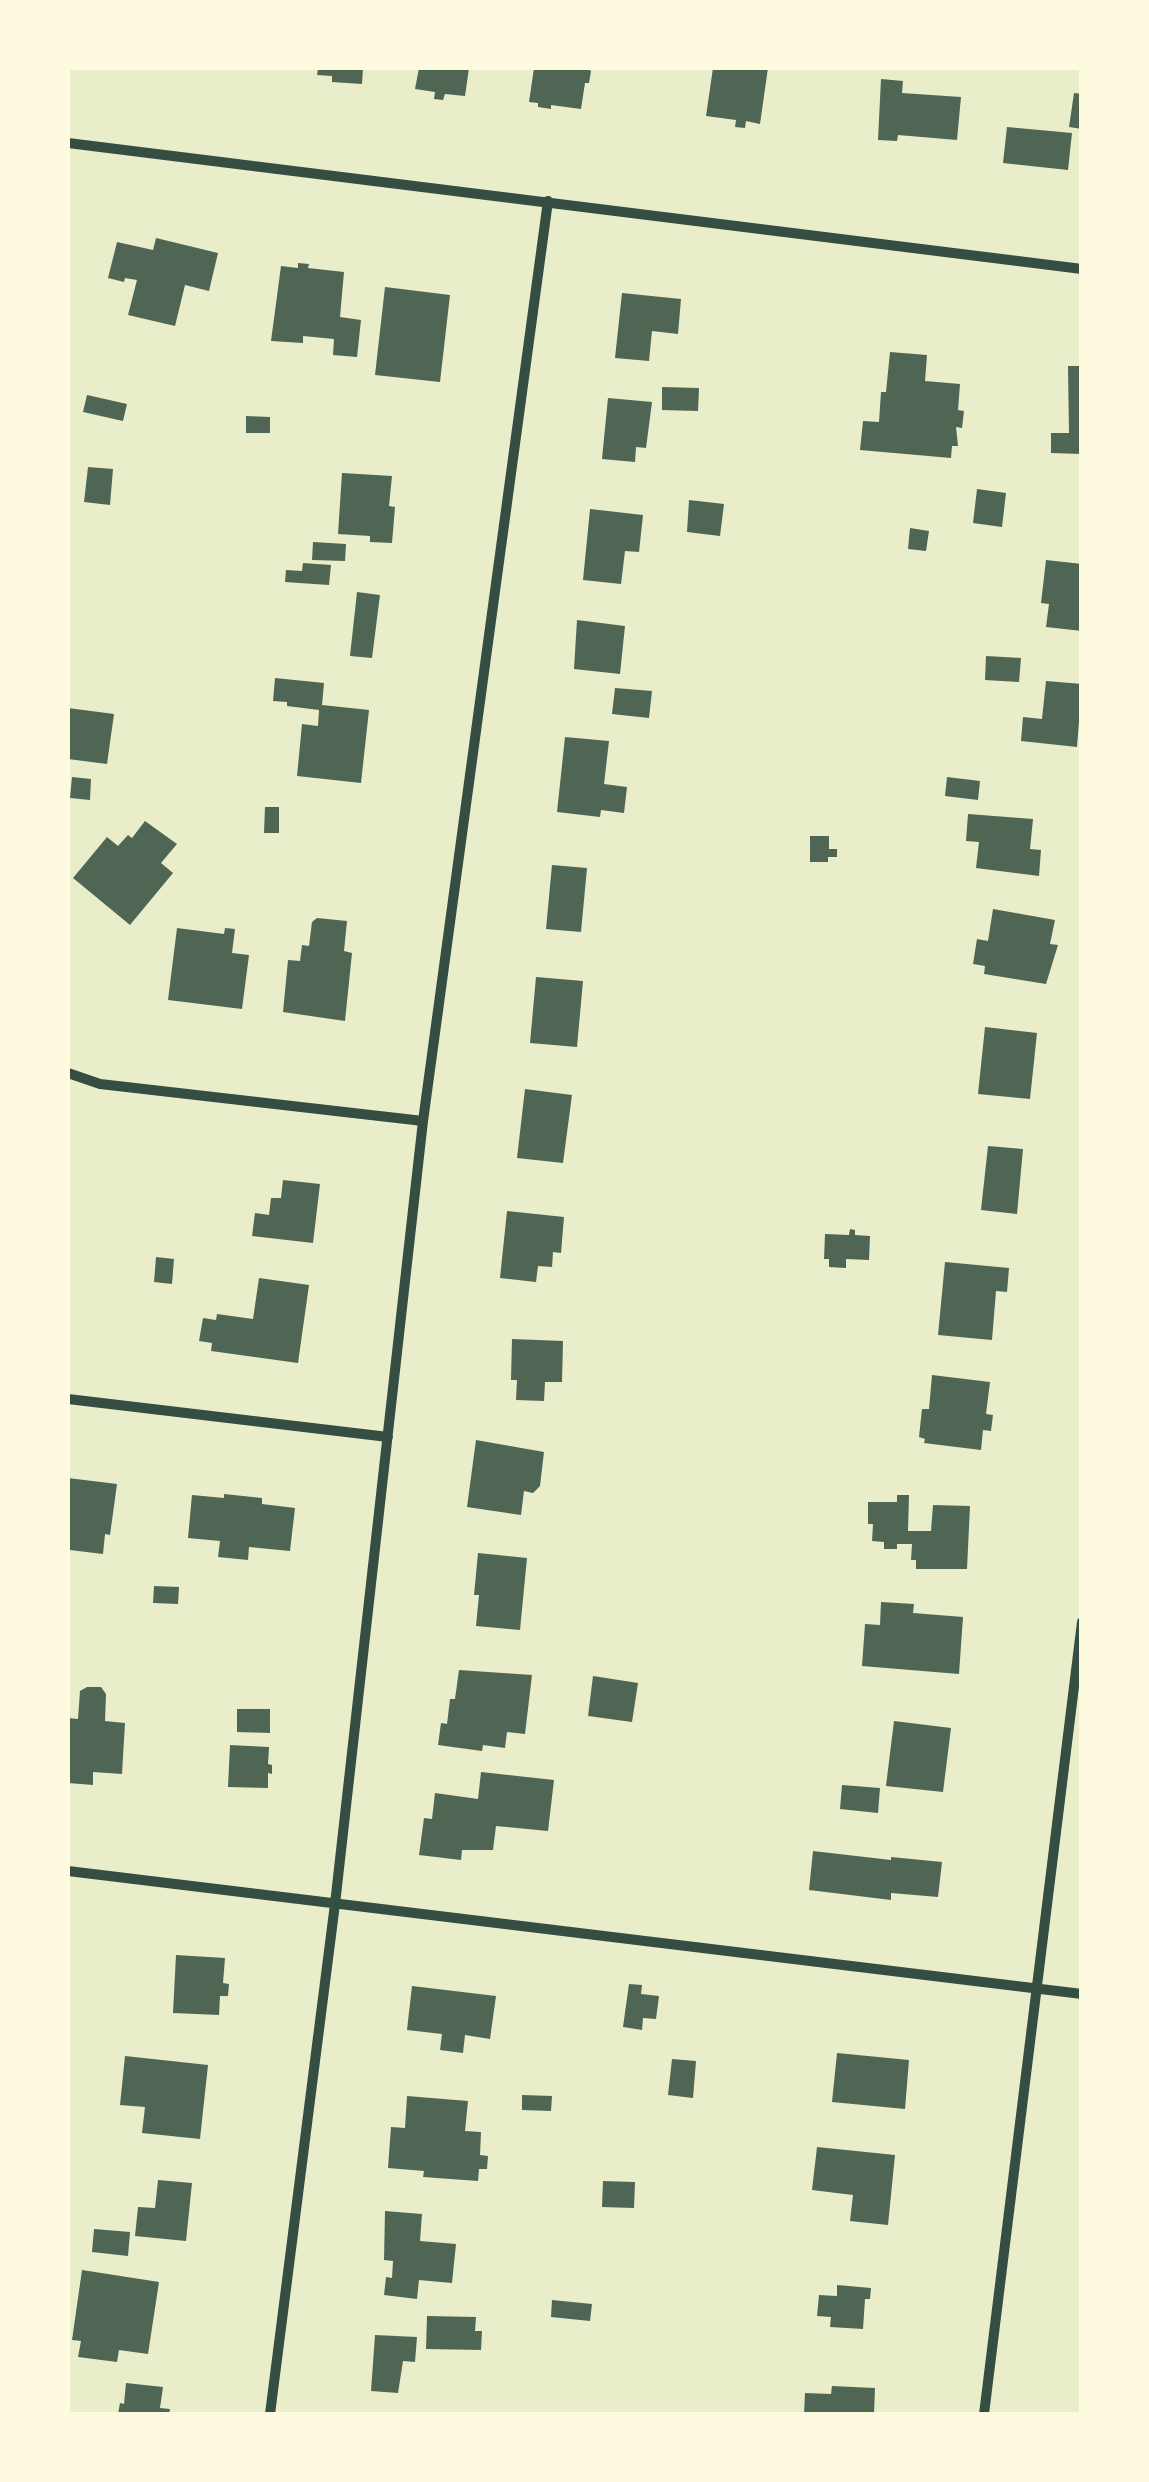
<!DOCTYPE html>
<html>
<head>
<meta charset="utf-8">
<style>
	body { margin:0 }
	#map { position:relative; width:1149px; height:2482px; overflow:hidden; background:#e9edc9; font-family:"Space Grotesk",sans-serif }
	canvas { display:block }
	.frame { position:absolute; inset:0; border:70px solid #fefae0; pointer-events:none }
</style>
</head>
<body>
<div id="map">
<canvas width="1149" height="2482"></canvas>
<div class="frame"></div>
</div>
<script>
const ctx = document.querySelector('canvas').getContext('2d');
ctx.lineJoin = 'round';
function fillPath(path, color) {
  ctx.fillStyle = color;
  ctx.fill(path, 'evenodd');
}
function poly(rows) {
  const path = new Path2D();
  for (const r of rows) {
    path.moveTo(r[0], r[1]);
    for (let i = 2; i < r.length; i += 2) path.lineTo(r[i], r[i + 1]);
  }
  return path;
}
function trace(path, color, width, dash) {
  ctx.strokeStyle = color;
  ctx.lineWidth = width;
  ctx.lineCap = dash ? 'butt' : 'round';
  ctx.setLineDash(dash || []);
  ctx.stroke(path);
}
const building = poly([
	[318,68,363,68,362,84,332,82,332,76,317,75],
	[419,68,469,68,465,96,445,94,443,100,434,99,435,92,415,89],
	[534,68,587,68,591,71,589,83,585,83,581,109,551,105,551,109,538,107,538,103,529,102],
	[713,68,768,68,760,124,746,121,745,128,735,127,736,120,706,116],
	[881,79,903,81,902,93,961,97,957,140,898,135,897,141,878,140],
	[1074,93,1082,94,1082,129,1069,127],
	[1007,127,1072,133,1068,170,1003,163],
	[156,238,218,253,209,291,185,285,175,326,128,315,137,280,125,278,124,282,108,278,117,242,153,250],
	[298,263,309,264,308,268,344,272,340,317,361,320,357,357,333,355,334,339,303,336,303,343,271,341,281,266,298,268],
	[385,287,450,295,440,382,375,375],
	[622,293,681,299,678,334,652,331,649,361,615,358],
	[890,352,927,355,925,381,960,384,958,410,964,411,962,428,956,427,958,446,952,446,951,458,860,450,863,421,879,422,881,392,886,392],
	[1068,366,1082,366,1082,454,1051,453,1051,433,1069,433],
	[662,387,699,388,698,411,662,410],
	[87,395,127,404,123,421,83,412],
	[608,398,652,402,646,448,636,447,635,462,602,459],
	[246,416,270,417,270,433,246,433],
	[88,467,113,469,110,505,84,502],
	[342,473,392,476,389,506,395,507,392,543,370,542,370,536,338,534],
	[977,489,1006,493,1002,527,973,523],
	[689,500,724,504,720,536,687,532],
	[590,509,643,515,639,552,625,551,621,584,583,580],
	[910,528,929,531,926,551,908,549],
	[313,542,346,544,345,561,312,560],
	[1046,560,1082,564,1082,631,1046,627,1049,604,1041,603],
	[303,563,331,565,329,585,285,582,286,570,302,571],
	[357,592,380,595,372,658,350,656],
	[577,620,625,626,620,674,574,669],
	[986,656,1021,658,1019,682,985,680],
	[275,678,324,683,322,705,369,710,361,783,297,776,302,724,318,726,319,710,287,706,287,702,273,701],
	[1046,681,1082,684,1077,747,1021,741,1023,717,1042,719],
	[615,688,652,691,649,718,612,714],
	[68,708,114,714,107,764,68,759],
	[565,737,609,741,604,784,627,787,624,813,601,810,600,817,557,812],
	[72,777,91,779,90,800,70,798],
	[947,777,980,781,978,800,945,796],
	[265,807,279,807,279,833,264,833],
	[968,814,1033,819,1030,849,1041,850,1039,876,976,868,979,842,966,841],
	[145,821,177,844,161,863,173,873,130,925,73,878,107,837,118,846,128,835,132,838],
	[810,836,829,836,829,849,837,849,837,857,828,857,828,862,810,862],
	[552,865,587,868,581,932,546,929],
	[993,909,1055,920,1050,944,1058,945,1046,984,984,974,985,966,973,964,977,939,988,941],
	[317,918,347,921,344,951,352,953,345,1021,283,1012,288,960,300,961,302,945,309,946,312,922],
	[177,928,224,934,225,928,235,929,232,953,249,955,242,1009,168,1000],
	[536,977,583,981,577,1047,530,1043],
	[985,1027,1037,1033,1030,1099,978,1094],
	[525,1089,572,1095,563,1163,517,1158],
	[988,1146,1023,1149,1017,1214,981,1210],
	[283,1180,320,1184,313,1243,252,1236,255,1213,269,1215,271,1198,281,1198],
	[507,1211,564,1217,561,1253,553,1252,552,1267,538,1266,536,1282,500,1278],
	[850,1229,855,1230,855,1235,870,1236,869,1260,846,1259,846,1268,829,1267,829,1259,824,1259,825,1234,849,1235],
	[156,1257,174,1259,172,1284,154,1282],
	[945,1262,1009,1268,1007,1292,996,1291,992,1340,938,1335],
	[259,1278,309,1285,298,1363,211,1351,212,1343,199,1341,203,1318,216,1320,217,1314,253,1319],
	[512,1339,563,1341,562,1382,545,1382,544,1401,516,1400,517,1380,511,1380],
	[932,1375,990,1382,986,1414,993,1415,991,1431,983,1430,981,1450,924,1443,925,1439,919,1437,922,1409,929,1409],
	[476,1440,544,1452,540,1486,533,1493,524,1491,521,1515,467,1507],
	[68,1478,117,1484,110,1535,105,1534,103,1554,70,1550],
	[224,1494,262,1498,262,1504,295,1508,290,1551,249,1547,248,1560,218,1557,220,1541,188,1538,192,1495,224,1498],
	[897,1495,909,1495,908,1531,931,1531,933,1505,970,1506,967,1569,916,1569,916,1560,911,1560,912,1544,897,1544,897,1549,884,1549,884,1542,872,1541,873,1524,868,1524,868,1502,897,1502],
	[478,1553,527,1558,520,1630,476,1626,479,1595,474,1595],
	[154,1586,179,1587,178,1604,153,1603],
	[881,1602,914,1604,913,1613,963,1617,959,1674,862,1666,865,1624,880,1625],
	[459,1670,532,1675,525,1734,507,1732,505,1748,483,1745,482,1751,438,1745,441,1723,447,1724,450,1699,455,1699],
	[593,1676,638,1683,632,1722,588,1716],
	[87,1687,101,1687,106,1694,105,1721,125,1723,122,1774,93,1772,93,1785,68,1783,68,1718,78,1719,80,1691],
	[237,1709,270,1709,270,1733,237,1732],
	[894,1721,951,1728,943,1792,886,1786],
	[230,1745,269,1747,268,1764,272,1765,272,1774,268,1773,268,1788,228,1787],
	[481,1772,554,1780,548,1831,496,1826,493,1850,462,1850,461,1860,419,1855,424,1818,432,1819,435,1793,478,1799],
	[842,1785,880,1788,878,1813,840,1809],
	[813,1851,891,1860,891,1857,942,1862,938,1897,891,1893,891,1900,809,1890],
	[176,1955,225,1958,223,1983,229,1984,228,1996,220,1996,219,2015,173,2013],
	[629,1984,642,1985,641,1994,659,1996,656,2019,643,2018,642,2030,623,2027],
	[412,1986,496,1996,490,2039,465,2035,463,2053,440,2050,442,2034,407,2030],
	[837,2053,909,2060,905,2109,832,2102],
	[125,2056,208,2065,200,2139,142,2133,145,2107,120,2105],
	[672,2059,696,2061,693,2098,668,2095],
	[522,2095,552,2096,551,2111,522,2110],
	[407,2096,468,2101,465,2131,481,2132,480,2155,488,2156,487,2169,479,2169,478,2181,423,2177,424,2171,388,2168,391,2127,405,2128],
	[817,2147,895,2155,888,2225,850,2221,853,2195,812,2190],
	[158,2180,192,2183,186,2241,135,2236,138,2207,155,2208],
	[603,2181,635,2182,634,2208,602,2207],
	[385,2211,422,2214,420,2241,456,2244,452,2283,419,2280,417,2299,384,2295,386,2277,392,2278,393,2261,384,2260],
	[94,2229,130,2232,128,2256,92,2252],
	[82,2270,159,2282,148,2354,119,2350,117,2362,78,2357,81,2341,72,2340],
	[837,2285,871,2288,870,2299,865,2299,863,2329,830,2327,831,2317,817,2316,819,2295,837,2296],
	[552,2300,592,2304,590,2321,551,2317],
	[427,2316,476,2317,475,2331,482,2331,481,2350,426,2349],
	[375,2335,417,2337,415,2362,403,2361,398,2393,371,2391],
	[126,2383,163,2387,160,2408,170,2409,169,2414,118,2414,120,2403,124,2404],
	[832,2386,875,2388,874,2414,804,2414,805,2393,831,2394]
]);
const minor = poly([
	[68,143,1082,269],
	[68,1073,100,1084,423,1121],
	[68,1399,388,1437],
	[68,1871,1082,1994],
	[270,2414,335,1904,423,1121,548,201],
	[984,2414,1082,1622]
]);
fillPath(building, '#4f6655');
trace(minor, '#344e41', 10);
</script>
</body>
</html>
